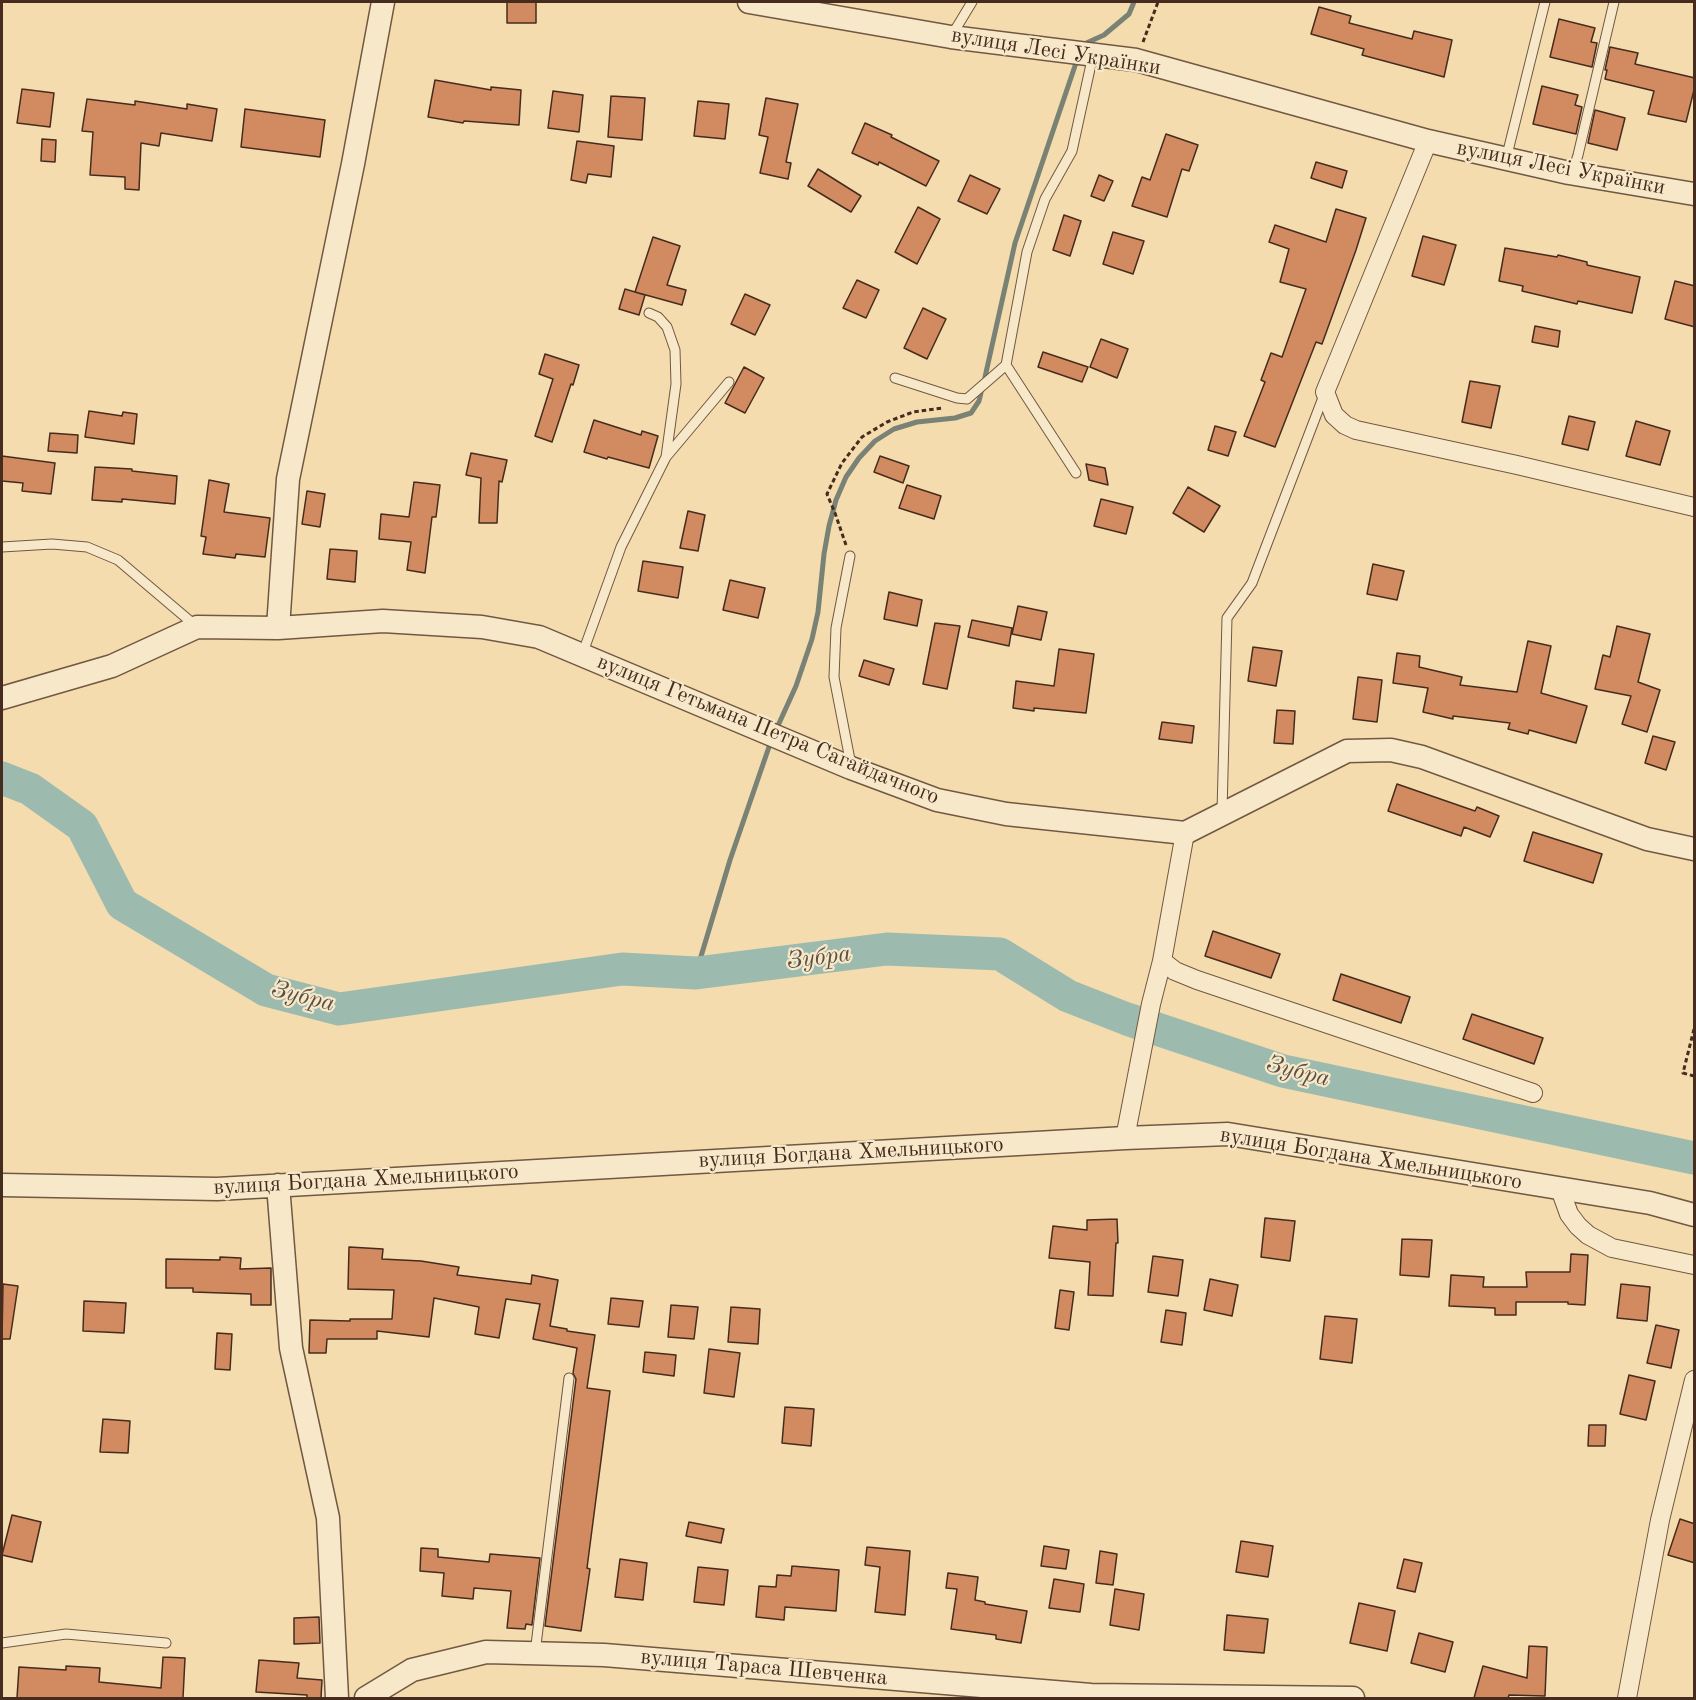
<!DOCTYPE html>
<html>
<head>
<meta charset="utf-8">
<style>
	body { margin:0 }
	#map { position:relative; width:1696px; height:1700px; overflow:hidden; background:#f4dcae; font-family:"Old Standard TT",serif }
	canvas { display:block }
	.frame { position:absolute; inset:0; border:3px solid #452c1e; pointer-events:none }
</style>
</head>
<body>
<div id="map">
<canvas width="1696" height="1700"></canvas>
<div class="frame"></div>
</div>
<script>
const ctx = document.querySelector('canvas').getContext('2d');
ctx.lineJoin = 'round';
function poly(rows) {
  const path = new Path2D();
  for (const r of rows) {
    path.moveTo(r[0], r[1]);
    for (let i = 2; i < r.length; i += 2) path.lineTo(r[i], r[i + 1]);
  }
  return path;
}
function trace(path, color, width, dash) {
  ctx.strokeStyle = color;
  ctx.lineWidth = width;
  ctx.lineCap = dash ? 'butt' : 'round';
  ctx.setLineDash(dash || []);
  ctx.stroke(path);
}
function fillPath(path, color) {
  ctx.fillStyle = color;
  ctx.fill(path, 'evenodd');
}
function write(font, color, halo, rows, align = 'center') {
  ctx.font = font + ' "Old Standard TT",serif';
  ctx.lineWidth = 4.5;
  ctx.setLineDash([]);
  ctx.textBaseline = 'middle';
  ctx.strokeStyle = halo;
  ctx.fillStyle = color;
  for (const [text, x, y, turn = 0] of rows) {
    ctx.save();
    ctx.translate(x, y);
    ctx.rotate((+turn || 0) * Math.PI / 180);
    ctx.textAlign = isNaN(turn) ? turn : align;
    if (halo) ctx.strokeText(text, 0, 0);
    ctx.fillText(text, 0, 0);
    ctx.restore();
  }
}
const stream = poly([
	[1082,45,1104,35,1129,14,1134,2],
	[985,377,1015,243,1077,60],
	[776,730,796,686,812,639,818,612,824,554,829,526,836,500,846,477,859,458,875,441,894,429,917,422,955,418,971,413,979,401,981,393],
	[696,973,730,860,770,744]
]);
const river = poly([
	[2,778,30,789,82,826,122,904,266,990,339,1009,622,969,696,973,887,949,1000,954,1068,996,1127,1019,1283,1071,1694,1158]
]);
const building = poly([
	[507,2,536,2,536,23,507,23,507,2],
	[1319,7,1351,16,1349,23,1412,39,1414,31,1452,40,1444,77,1362,55,1364,49,1311,34,1319,7],
	[1559,19,1595,28,1591,42,1597,43,1592,67,1550,57,1559,19],
	[1610,47,1638,53,1635,64,1695,78,1695,86,1686,122,1648,114,1654,91,1605,79,1607,70,1605,70,1610,47],
	[435,80,491,90,491,87,521,90,519,125,464,121,463,123,428,117,435,80],
	[1542,86,1578,95,1575,105,1582,107,1576,134,1533,124,1542,86],
	[22,89,54,93,50,127,17,123,22,89],
	[553,91,583,95,579,132,548,128,553,91],
	[611,96,645,98,642,140,608,137,611,96],
	[766,98,798,104,786,162,791,163,788,179,760,173,768,137,759,135,766,98],
	[87,99,135,105,135,101,187,109,187,104,217,109,212,141,161,133,159,146,141,143,139,190,125,189,125,177,90,175,93,132,82,131,87,99],
	[698,101,729,104,725,139,694,136,698,101],
	[245,109,325,120,320,157,241,147,245,109],
	[1595,110,1625,118,1617,150,1588,143,1595,110],
	[865,123,892,135,891,137,939,161,926,186,879,162,878,165,852,153,865,123],
	[1166,134,1198,145,1189,171,1182,169,1167,217,1132,206,1142,177,1150,180,1166,134],
	[42,139,56,140,55,162,41,161,42,139],
	[577,141,614,146,611,177,588,174,586,183,571,180,577,141],
	[1316,162,1347,171,1342,188,1311,178,1316,162],
	[818,169,861,196,851,212,808,186,818,169],
	[970,175,1000,189,987,214,958,201,970,175],
	[1099,175,1113,181,1104,201,1091,196,1099,175],
	[918,207,940,219,917,264,895,252,918,207],
	[1336,209,1366,218,1356,250,1322,344,1316,342,1275,447,1244,436,1265,382,1261,380,1271,353,1282,357,1306,289,1280,282,1289,249,1269,242,1275,225,1326,242,1336,209],
	[1064,215,1081,221,1070,256,1053,250,1064,215],
	[1113,232,1144,241,1133,274,1103,264,1113,232],
	[1423,236,1456,245,1444,285,1412,276,1423,236],
	[653,237,680,246,667,285,686,290,682,305,635,292,653,237],
	[1505,248,1557,257,1558,255,1587,262,1587,265,1640,277,1632,313,1578,301,1577,304,1522,291,1523,286,1499,281,1505,248],
	[857,280,879,290,866,318,843,308,857,280],
	[1675,281,1695,286,1695,327,1665,319,1675,281],
	[625,289,645,295,639,315,619,309,625,289],
	[745,294,770,305,755,335,731,324,745,294],
	[923,308,946,319,927,359,904,348,923,308],
	[1535,326,1560,331,1558,347,1532,342,1535,326],
	[1101,339,1128,349,1117,378,1090,367,1101,339],
	[1043,352,1088,367,1082,382,1038,367,1043,352],
	[545,354,579,365,573,385,571,384,552,442,535,436,553,379,539,374,545,354],
	[744,367,764,378,745,413,725,403,744,367],
	[1470,381,1500,386,1491,428,1462,422,1470,381],
	[89,411,122,416,123,412,137,414,134,444,85,437,89,411],
	[1569,416,1595,422,1588,450,1562,444,1569,416],
	[594,420,641,435,642,431,658,436,649,468,608,457,607,459,584,452,594,420],
	[1636,421,1670,431,1660,465,1626,456,1636,421],
	[1215,426,1236,432,1228,456,1208,450,1215,426],
	[50,433,78,435,77,453,48,451,50,433],
	[471,453,507,460,502,482,499,481,497,523,479,523,481,478,466,475,471,453],
	[2,456,55,463,51,494,22,491,23,483,2,481,2,456],
	[880,456,909,466,903,483,874,472,880,456],
	[1086,464,1105,468,1108,485,1089,480,1086,464],
	[95,467,132,469,132,471,177,476,175,504,122,499,122,502,92,500,95,467],
	[209,480,229,484,224,512,270,518,265,557,236,554,235,558,203,554,206,537,201,536,209,480],
	[414,482,440,485,436,517,432,517,425,573,407,570,411,542,379,539,381,514,409,517,414,482],
	[907,485,941,496,934,519,899,508,907,485],
	[1188,487,1220,506,1204,532,1173,513,1188,487],
	[307,491,325,494,320,527,302,524,307,491],
	[1101,499,1133,507,1126,534,1094,526,1101,499],
	[688,511,705,515,698,551,680,548,688,511],
	[330,549,357,551,355,582,327,579,330,549],
	[643,561,683,567,678,598,638,591,643,561],
	[1373,564,1404,571,1397,600,1367,594,1373,564],
	[730,580,765,588,758,618,723,610,730,580],
	[889,592,922,600,917,626,884,619,889,592],
	[1018,606,1047,612,1041,640,1012,634,1018,606],
	[972,620,1012,628,1009,646,968,637,972,620],
	[935,623,960,626,947,689,923,684,935,623],
	[1617,626,1650,634,1638,682,1660,690,1647,732,1622,724,1631,696,1595,689,1603,655,1610,657,1617,626],
	[1528,641,1551,646,1541,693,1587,706,1576,743,1529,730,1528,734,1508,729,1510,723,1453,716,1453,719,1423,712,1428,688,1393,683,1397,653,1420,656,1419,667,1462,677,1460,685,1517,692,1528,641],
	[1253,647,1282,651,1276,686,1248,681,1253,647],
	[1059,649,1094,654,1086,713,1034,708,1034,711,1013,708,1016,681,1054,686,1059,649],
	[864,660,894,669,889,685,859,676,864,660],
	[1358,677,1382,680,1377,722,1353,719,1358,677],
	[1277,710,1295,711,1293,744,1274,743,1277,710],
	[1162,722,1194,726,1192,743,1159,739,1162,722],
	[1653,736,1675,742,1666,770,1645,763,1653,736],
	[1397,784,1475,811,1477,807,1499,816,1490,837,1464,827,1461,836,1388,811,1397,784],
	[1533,832,1602,854,1593,883,1524,861,1533,832],
	[1213,931,1280,954,1271,978,1205,956,1213,931],
	[1341,974,1410,997,1401,1023,1333,1000,1341,974],
	[1472,1014,1543,1038,1534,1064,1463,1039,1472,1014],
	[1265,1218,1295,1221,1290,1261,1261,1257,1265,1218],
	[1117,1219,1118,1243,1116,1243,1113,1296,1088,1295,1090,1262,1049,1258,1053,1226,1087,1230,1087,1220,1117,1219],
	[1402,1239,1432,1240,1429,1277,1400,1275,1402,1239],
	[349,1247,383,1249,382,1259,421,1261,459,1267,457,1275,531,1284,532,1275,558,1280,550,1326,567,1329,567,1331,595,1335,587,1388,610,1391,587,1568,590,1569,581,1631,545,1626,576,1379,573,1373,577,1348,533,1339,540,1304,506,1299,499,1338,475,1334,479,1307,434,1298,429,1337,377,1331,377,1339,327,1339,326,1353,309,1353,310,1320,350,1321,350,1319,392,1319,394,1290,348,1289,349,1247],
	[1571,1254,1588,1255,1585,1305,1568,1304,1568,1302,1516,1302,1516,1315,1495,1315,1495,1308,1449,1306,1451,1275,1484,1277,1483,1287,1527,1287,1526,1272,1570,1272,1571,1254],
	[1153,1256,1183,1260,1178,1296,1148,1292,1153,1256],
	[220,1257,241,1258,240,1269,271,1268,271,1305,251,1305,251,1294,193,1292,193,1288,166,1288,166,1259,220,1260,220,1257],
	[1210,1279,1238,1285,1232,1316,1204,1310,1210,1279],
	[3,1284,18,1286,10,1339,2,1339,3,1284],
	[1621,1284,1650,1287,1647,1321,1617,1318,1621,1284],
	[1060,1290,1074,1292,1069,1330,1055,1328,1060,1290],
	[611,1298,643,1301,639,1327,608,1324,611,1298],
	[84,1301,126,1303,124,1333,83,1331,84,1301],
	[671,1305,698,1307,694,1339,668,1337,671,1305],
	[731,1307,760,1309,758,1344,728,1342,731,1307],
	[1166,1310,1186,1313,1182,1345,1161,1342,1166,1310],
	[1325,1316,1357,1319,1352,1363,1320,1359,1325,1316],
	[1656,1325,1679,1330,1671,1368,1647,1363,1656,1325],
	[217,1333,232,1334,230,1370,215,1369,217,1333],
	[709,1349,740,1353,734,1397,704,1393,709,1349],
	[645,1352,676,1355,674,1376,643,1372,645,1352],
	[1629,1375,1655,1381,1646,1420,1620,1414,1629,1375],
	[785,1407,814,1409,811,1446,782,1443,785,1407],
	[103,1419,130,1421,128,1453,100,1452,103,1419],
	[1589,1425,1606,1425,1605,1446,1588,1446,1589,1425],
	[12,1515,41,1522,32,1562,2,1555,12,1515],
	[1680,1519,1695,1524,1695,1563,1668,1555,1680,1519],
	[689,1522,724,1529,721,1543,686,1536,689,1522],
	[1241,1541,1273,1546,1268,1577,1236,1572,1241,1541],
	[1044,1546,1069,1550,1066,1569,1041,1566,1044,1546],
	[867,1547,910,1551,905,1615,875,1612,880,1567,865,1565,867,1547],
	[421,1548,438,1549,438,1557,489,1562,490,1554,540,1558,532,1625,526,1624,525,1629,507,1628,511,1591,474,1588,473,1599,442,1596,444,1573,420,1571,421,1548],
	[1100,1551,1117,1554,1113,1585,1096,1583,1100,1551],
	[620,1559,647,1563,643,1600,615,1597,620,1559],
	[1404,1559,1422,1563,1415,1592,1397,1588,1404,1559],
	[792,1566,839,1570,836,1611,785,1607,784,1620,756,1617,759,1586,776,1587,777,1575,791,1576,792,1566],
	[698,1567,728,1570,724,1605,694,1602,698,1567],
	[948,1573,978,1577,975,1600,985,1602,985,1604,1027,1611,1021,1643,996,1639,996,1635,951,1629,957,1589,946,1588,948,1573],
	[1054,1579,1084,1584,1080,1612,1049,1608,1054,1579],
	[1115,1589,1144,1594,1139,1630,1110,1625,1115,1589],
	[1359,1603,1395,1611,1387,1651,1350,1643,1359,1603],
	[1227,1615,1268,1619,1264,1653,1224,1650,1227,1615],
	[319,1617,320,1643,294,1644,294,1618,319,1617],
	[1419,1633,1453,1642,1445,1672,1411,1663,1419,1633],
	[1529,1646,1547,1647,1545,1696,1509,1695,1508,1698,1474,1698,1483,1666,1527,1678,1529,1646],
	[163,1657,185,1658,183,1698,17,1698,19,1667,66,1670,66,1666,100,1668,99,1682,161,1688,163,1657],
	[259,1660,299,1663,297,1678,322,1680,321,1698,307,1698,307,1695,256,1692,259,1660]
]);
const path = poly([
	[1143,42,1158,2],
	[846,545,835,513,827,494,842,463,862,437,887,422,913,412,943,408],
	[1694,1029,1683,1073,1694,1076]
]);
const service = poly([
	[952,35,972,2],
	[1506,159,1545,2],
	[1572,174,1578,155,1614,2],
	[649,313,658,317,667,327,675,350,676,384,666,457],
	[895,378,957,398,967,399,1006,365],
	[1076,473,1006,365,1027,252,1045,199,1072,151,1093,55],
	[2,547,52,544,87,547,118,560,197,627],
	[850,556,836,628,834,677,851,765],
	[582,655,621,547,666,457,729,382],
	[1222,812,1227,618,1252,583,1324,395],
	[2,1643,66,1634,166,1643],
	[535,1653,569,1378]
]);
const minor = poly([
	[1428,141,1325,392,1334,415,1345,425,1356,430,1517,465,1694,507],
	[1162,961,1175,971,1197,980,1533,1093],
	[1125,1138,1151,1004,1162,961,1185,833],
	[1560,1189,1569,1214,1578,1226,1588,1235,1612,1248,1694,1265],
	[1627,1698,1660,1520,1694,1380]
]);
const tertiary = poly([
	[749,2,951,37,1136,60,1428,141,1569,173,1694,194],
	[278,628,288,479,353,164,383,2],
	[2,698,112,666,197,627,278,628,383,621,482,627,539,637,851,768,937,800,1006,814,1185,833,1347,751,1391,750,1422,757,1647,839,1694,849],
	[2,1185,217,1189,1125,1138,1228,1134,1650,1203,1694,1215],
	[278,1185,291,1348,328,1518,337,1698],
	[366,1698,412,1670,486,1652,604,1655,1091,1695,1353,1698]
]);
const streetNames = [
	["вулиця Лесі Українки",1056,52,9],
	["вулиця Лесі Українки",1561,168,11],
	["вулиця Гетьмана Петра Сагайдачного",768,730,22],
	["вулиця Богдана Хмельницького",851,1153,-3],
	["вулиця Богдана Хмельницького",1371,1159,9],
	["вулиця Богдана Хмельницького",366,1180,-3],
	["вулиця Тараса Шевченка",764,1668,5]
];
const waterNames = [
	["Зубра",819,958,-7],
	["Зубра",303,997,14],
	["Зубра",1298,1072,14]
];
trace(stream, '#798274', 5);
trace(river, '#9cbbae', 33);
fillPath(building, '#d28a61');
trace(building, '#452c1e', 1.5);
trace(service, '#715842', 11);
trace(minor, '#715842', 20);
trace(tertiary, '#715842', 25);
trace(path, '#452c1e', 3, [4.5, 3]);
trace(service, '#f8e8ca', 9);
trace(minor, '#f8e8ca', 18);
trace(tertiary, '#f8e8ca', 22);
write('22px', '#452c1e', '#f8e8ca', streetNames);
write('italic 24px', '#5b5042', '#f8e8ca', waterNames);
</script>
</body>
</html>
